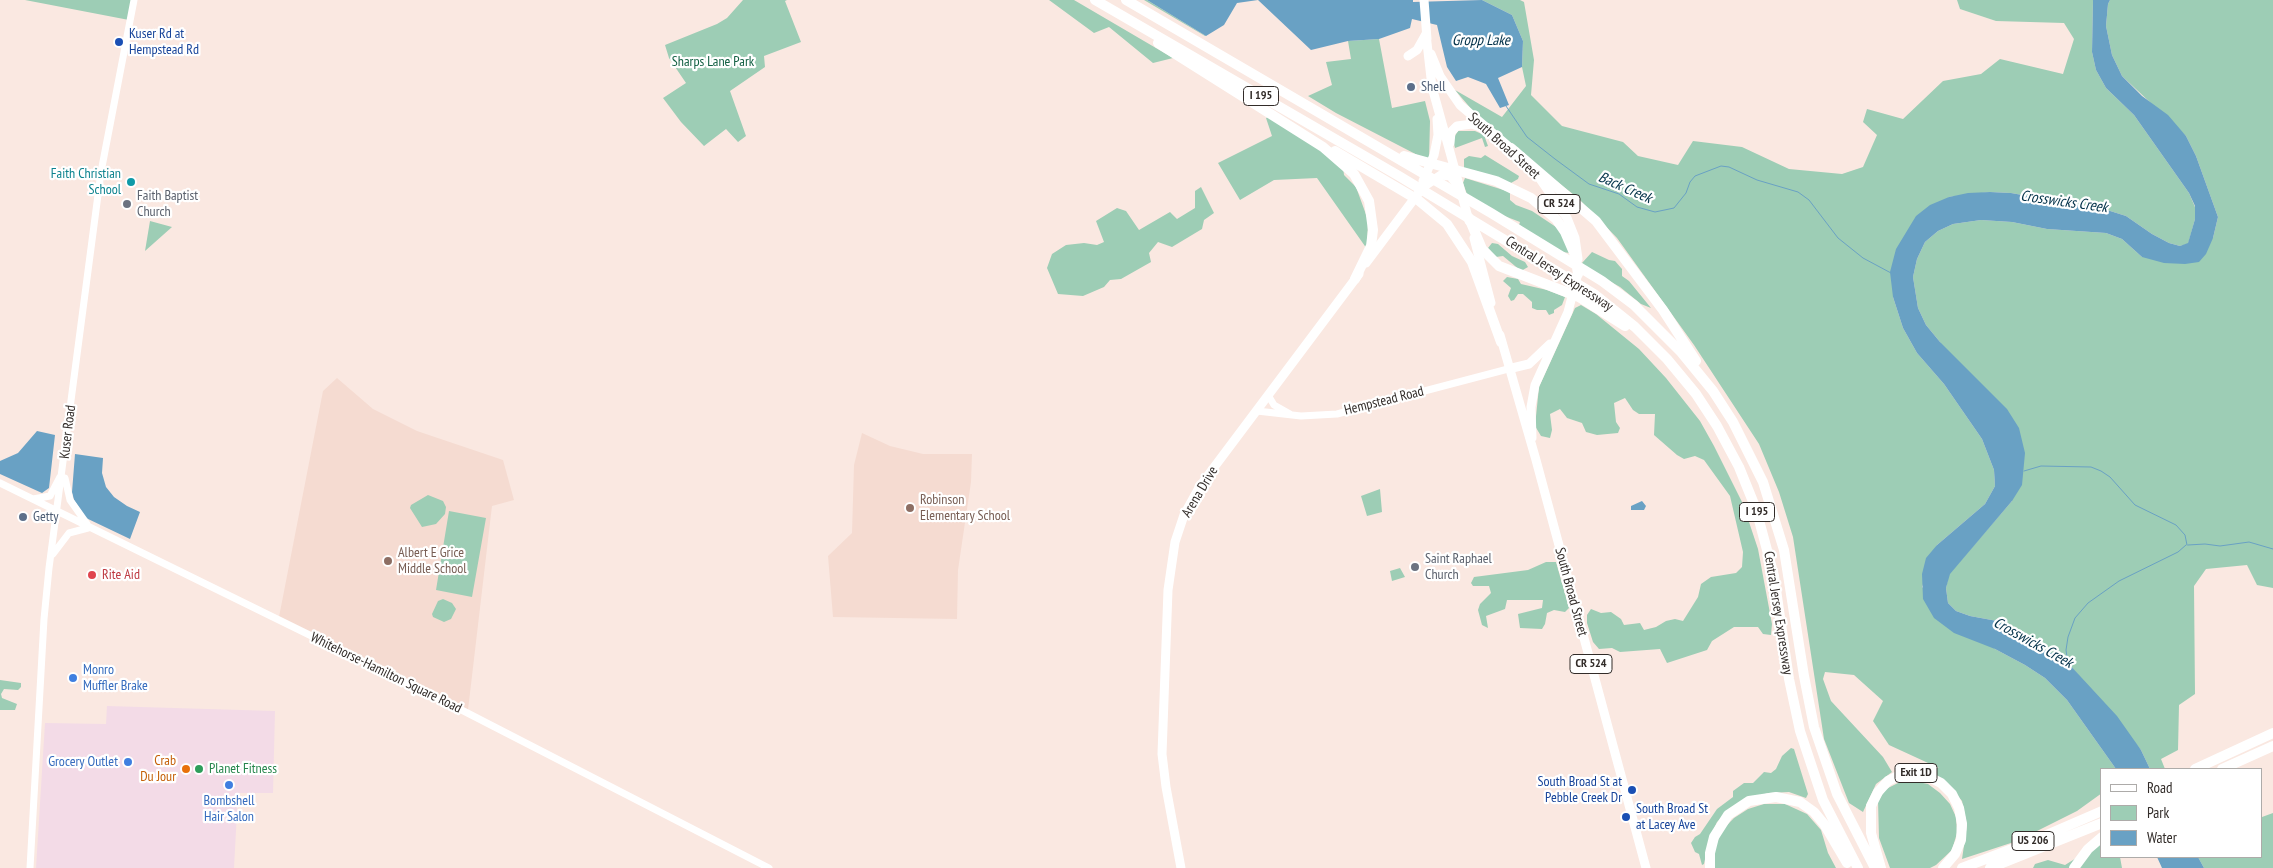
<!DOCTYPE html>
<html>
<head>
<meta charset="utf-8">
<style>
	body { margin:0 }
	#map { position:relative; width:2273px; height:868px; overflow:hidden; background:#fae8e1; font-family:"PT Sans Narrow",sans-serif }
	canvas { display:block }
	.legend { position:absolute; left:2100px; top:768px; width:162px; height:90px; box-sizing:border-box; background:#fff; border:1px solid #adaba9; margin:0; padding:6px 9px; list-style:none; font-size:15px; color:#322c29 }
	.legend li { display:flex; align-items:center; gap:10px; height:25px }
	.legend b { width:25px; border:1px solid #adaba9 }
</style>
</head>
<body>
<div id="map">
<canvas width="2273" height="868"></canvas>
<ul class="legend">
<li><b style="height:6px;background:#fff"></b>Road</li>
<li><b style="height:14px;background:#9dcdb5"></b>Park</li>
<li><b style="height:14px;background:#69a1c4"></b>Water</li>
</ul>
</div>
<script>
const ctx = document.querySelector('canvas').getContext('2d');
ctx.lineJoin = 'round';
function fillPath(path, color) {
  ctx.fillStyle = color;
  ctx.fill(path, 'evenodd');
}
function poly(rows) {
  const path = new Path2D();
  for (const r of rows) {
    path.moveTo(r[0], r[1]);
    for (let i = 2; i < r.length; i += 2) path.lineTo(r[i], r[i + 1]);
  }
  return path;
}
function trace(path, color, width, dash) {
  ctx.strokeStyle = color;
  ctx.lineWidth = width;
  ctx.lineCap = dash ? 'butt' : 'round';
  ctx.setLineDash(dash || []);
  ctx.stroke(path);
}
function write(font, color, halo, rows, align = 'center') {
  ctx.font = font + ' "PT Sans Narrow",sans-serif';
  ctx.lineWidth = 4.5;
  ctx.setLineDash([]);
  ctx.textBaseline = 'middle';
  ctx.strokeStyle = halo;
  ctx.fillStyle = color;
  for (const [text, x, y, turn = 0] of rows) {
    ctx.save();
    ctx.translate(x, y);
    ctx.rotate((+turn || 0) * Math.PI / 180);
    ctx.textAlign = isNaN(turn) ? turn : align;
    if (halo) ctx.strokeText(text, 0, 0);
    ctx.fillText(text, 0, 0);
    ctx.restore();
  }
}
const commercial = poly([
	[107,706,275,711,273,793,238,793,234,868,36,868,45,723,106,724]
]);
const built = poly([
	[337,378,373,409,417,431,503,460,514,500,492,506,468,710,279,617,323,391],
	[862,433,890,446,923,454,972,454,971,482,958,570,957,619,833,617,828,556,852,533,854,465]
]);
const green = poly([
	[25,0,135,0,129,20],
	[743,0,787,0,785,1,801,42,764,56,765,67,730,91,746,136,738,142,726,129,704,146,681,122,663,98,686,83,669,58,665,45,717,24,727,18],
	[1049,0,1074,0,1173,58,1153,63,1109,27,1094,33],
	[1144,0,1147,0,1206,36,1205,36],
	[1482,0,1520,0,1524,2,1534,60,1531,95,1562,126,1623,142,1638,156,1678,165,1693,141,1742,147,1789,169,1842,174,1863,167,1877,135,1863,122,1867,109,1903,119,1943,81,1981,74,2000,59,2063,74,2074,39,2064,23,1996,21,1960,9,1957,0,2093,0,2092,52,2096,70,2106,88,2134,115,2189,193,2195,207,2195,219,2188,244,2180,246,2169,243,2152,234,2126,216,2107,210,2011,193,1990,192,1949,197,1893,297,1903,328,1917,353,1944,384,1982,439,1994,470,1995,486,1985,504,1937,545,1922,587,1995,649,2025,665,2045,678,2067,700,2116,769,2102,769,2102,793,2077,811,2017,841,1962,859,1967,825,1962,801,1949,785,1931,774,1913,768,1939,768,1889,745,1873,721,1883,701,1854,675,1825,672,1823,679,1831,701,1883,757,1892,772,1876,784,1863,812,1849,803,1824,739,1793,537,1779,492,1759,444,1694,345,1617,238,1578,198,1537,166,1473,111,1455,90,1502,117,1526,86,1522,67,1523,41,1512,15],
	[2110,0,2273,0,2273,588,2257,585,2247,565,2206,569,2194,586,2195,694,2179,705,2178,750,2161,759,2165,769,2150,769,2141,750,2068,663,1997,621,1970,616,1956,611,1948,603,1946,588,1949,574,2012,501,1940,342,1926,325,1918,308,1913,277,1917,259,1925,242,1938,231,1953,224,1981,220,2012,222,2047,229,2106,233,2122,239,2142,257,2213,238,2218,217,2196,156,2186,136,2122,76,2112,55,2106,26,2108,4],
	[1379,39,1392,108,1425,101,1430,121,1429,161,1336,113,1308,96,1332,85,1326,62,1351,59,1348,41],
	[1271,116,1342,158,1344,175,1356,187,1368,220,1367,249,1317,178,1274,180,1240,200,1218,163,1272,136,1266,118],
	[1458,131,1475,131,1484,135,1488,146,1485,147,1482,138,1455,148,1453,139],
	[1485,155,1519,176,1518,179,1511,183,1464,169,1464,159,1469,156,1481,158],
	[1465,178,1510,192,1510,200,1516,205,1532,211,1556,227,1565,237,1570,253,1562,252,1519,225,1520,222,1494,212,1468,197,1463,183],
	[1201,187,1214,213,1204,220,1202,229,1172,247,1158,242,1149,253,1151,262,1121,279,1110,280,1104,287,1083,296,1058,294,1047,268,1052,254,1066,245,1084,243,1097,245,1104,242,1096,221,1117,208,1126,211,1139,230,1170,212,1177,219,1195,208,1195,191],
	[150,221,172,227,145,251],
	[1492,243,1498,244,1512,256,1525,262,1528,267,1521,271,1503,256,1496,257,1488,248],
	[1592,252,1609,260,1615,261,1622,269,1622,276,1629,281,1651,308,1641,304,1620,287,1583,266,1582,263],
	[1507,277,1518,279,1521,284,1547,290,1565,297,1562,305,1554,310,1554,313,1549,315,1546,310,1537,310,1532,308,1532,302,1523,294,1518,294,1514,300,1511,301,1508,296,1511,288,1503,281],
	[1581,305,1596,314,1639,349,1666,378,1700,421,1714,446,1743,504,1758,549,1772,624,1771,635,1763,634,1758,627,1734,627,1712,641,1707,650,1667,663,1660,649,1620,652,1612,648,1599,649,1593,642,1587,623,1587,615,1591,609,1601,613,1611,612,1621,619,1624,625,1640,623,1644,630,1656,627,1666,621,1675,619,1683,621,1698,597,1701,584,1711,577,1736,573,1742,567,1743,552,1730,496,1704,460,1695,456,1684,459,1677,455,1654,435,1655,414,1639,414,1633,410,1625,398,1614,403,1616,422,1620,428,1618,433,1597,435,1586,432,1582,423,1567,418,1560,409,1550,414,1552,430,1550,438,1541,436,1535,426,1539,387,1575,308],
	[1380,489,1382,512,1367,516,1361,496],
	[428,495,443,501,446,507,445,514,436,524,422,527,410,508,411,505],
	[449,511,486,518,472,597,436,590],
	[1546,562,1556,562,1569,608,1565,612,1554,610,1547,613,1545,624,1542,629,1520,628,1518,614,1542,608,1543,600,1507,600,1505,609,1486,616,1488,628,1482,625,1478,610,1480,604,1491,593,1489,586,1473,586,1471,583,1474,577,1528,570],
	[1400,568,1405,577,1392,581,1390,571],
	[443,599,452,603,456,609,451,619,444,622,433,617,432,614,438,601],
	[0,680,21,683,21,687,18,690,4,689,1,694,2,698,17,704,15,710,0,710],
	[1791,748,1794,749,1808,794,1806,798,1789,792,1769,793,1748,798,1731,808,1717,822,1709,840,1704,864,1702,865,1699,854,1695,852,1691,843,1695,837,1700,834,1717,809,1733,797,1733,791,1744,783,1753,783,1764,772,1771,773,1776,769,1782,756],
	[1913,781,1928,784,1940,793,1950,804,1956,817,1957,833,1952,850,1936,865,1930,868,1890,868,1879,838,1878,801,1886,789,1900,782],
	[1764,804,1785,804,1807,814,1821,830,1828,853,1836,868,1715,868,1715,848,1722,830,1734,818,1748,809],
	[2273,813,2273,868,2204,868,2198,857,2262,857,2262,817],
	[2102,842,2102,857,2120,857,2122,868,2033,868,2035,864,2048,860,2065,865]
]);
const water = poly([
	[1147,0,1413,0,1413,2,1482,0,1512,15,1523,41,1522,67,1498,78,1509,105,1500,108,1486,84,1468,77,1456,81,1447,67,1437,25,1412,19,1410,28,1379,39,1348,41,1311,50,1258,0,1237,3,1224,25,1206,36],
	[2093,0,2110,0,2108,4,2106,26,2112,55,2122,76,2142,96,2168,115,2186,136,2196,156,2218,217,2213,238,2206,254,2199,262,2185,264,2164,263,2142,257,2122,239,2106,233,2047,229,2012,222,1981,220,1953,224,1938,231,1925,242,1917,259,1913,277,1918,308,1926,325,1940,342,2007,409,2019,428,2025,453,2022,485,2012,501,1950,574,1946,588,1948,603,1956,611,1970,616,1997,621,2068,663,2117,716,2141,750,2150,769,2116,769,2067,700,2045,678,2025,665,1995,649,1954,633,1934,618,1923,599,1922,574,1926,558,1937,545,1985,504,1995,486,1994,470,1982,439,1944,384,1917,353,1903,328,1893,297,1890,272,1896,249,1916,216,1930,205,1949,197,1968,193,1990,192,2011,193,2107,210,2126,216,2152,234,2169,243,2180,246,2188,243,2195,219,2195,206,2189,193,2134,115,2106,88,2096,70,2092,52],
	[37,431,55,435,49,488,42,493,0,474,0,461,18,453],
	[75,454,103,458,102,473,106,487,114,497,127,506,140,512,130,539,86,518,74,500,72,492],
	[1642,501,1646,506,1644,510,1631,510,1631,506],
	[2157,857,2198,857,2204,868,2162,868]
]);
const stream = poly([
	[1506,106,1527,137,1555,159,1589,184,1619,194,1637,207,1655,212,1674,208,1686,193,1690,182,1695,176,1721,166,1729,167,1757,180,1798,192,1809,200,1838,238,1863,258,1891,273],
	[2024,471,2041,466,2091,467,2101,471,2110,477,2135,505,2176,525,2185,535,2187,545],
	[2188,545,2205,544,2220,546,2249,542,2273,549],
	[2068,664,2066,650,2068,637,2075,618,2088,603,2119,581,2178,552,2186,545]
]);
const minor = poly([
	[1268,395,1274,405,1290,414],
	[1257,411,1301,416,1337,414,1508,369],
	[65,478,70,500,87,524],
	[0,483,448,703,769,868],
	[33,499,50,496,60,477],
	[53,554,69,533,88,528],
	[30,868,44,619,49,568,101,172,134,0]
]);
const major = poly([
	[1424,0,1427,39],
	[1426,34,1432,87,1469,221],
	[1431,54,1440,76,1460,105,1515,152],
	[1408,56,1417,50,1426,34],
	[1450,143,1451,132,1457,126,1472,124,1483,128],
	[1538,176,1567,218,1575,238,1578,259],
	[1423,181,1434,155,1438,135,1437,119],
	[1474,238,1491,303],
	[1366,263,1423,187,1441,175,1450,176,1457,184],
	[1500,335,1536,460,1646,868],
	[1508,369,1529,364,1550,344],
	[1532,438,1531,407,1535,385,1568,312,1577,277],
	[1181,868,1166,787,1162,754,1168,590,1175,542,1184,515,1200,486,1359,274]
]);
const highway = poly([
	[1095,0,1399,176,1594,294,1635,327,1667,359,1696,394,1717,426,1739,467,1756,509,1774,576,1789,679,1800,731,1823,800,1858,868],
	[1126,0,1491,213,1602,281,1634,305,1681,352,1713,391,1733,422,1763,482,1784,550,1804,676,1814,727,1837,794,1875,868],
	[1158,43,1323,147,1354,174,1369,201,1373,230,1371,246,1355,279],
	[1511,148,1596,221,1663,310,1696,361],
	[1335,151,1418,200,1447,224,1472,262,1501,342],
	[1404,156,1496,181,1531,198,1556,219,1565,232,1575,255,1578,274],
	[1469,218,1482,249,1499,266,1579,297,1625,326],
	[2195,769,2273,733],
	[2222,769,2273,746],
	[1710,868,1710,853,1714,837,1728,815,1749,801,1776,797,1800,802,1814,812,1824,824,1847,863],
	[1881,868,1871,833,1871,806,1878,792,1888,781,1900,775,1912,773,1927,776,1941,783,1952,794,1959,808,1962,824,1961,840,1955,854,1943,868],
	[1962,868,2028,843,2102,811],
	[1990,868,2102,823],
	[2074,868,2088,849,2102,837]
]);
const markers = [
	[119,42,5,"#1a4fb4"],
	[1411,87,5,"#5c6f8a"],
	[131,182,5,"#0f9aa8"],
	[127,204,5,"#6b7280"],
	[910,508,5,"#8d6e63"],
	[23,517,5,"#5c6f8a"],
	[388,561,5,"#8d6e63"],
	[1415,567,5,"#6b7280"],
	[92,575,5,"#e0444e"],
	[73,678,5,"#3f7fe0"],
	[128,762,5,"#3f7fe0"],
	[186,769,5,"#e8710a"],
	[199,769,5,"#2e9e5b"],
	[229,785,5,"#3f7fe0"],
	[1632,790,5,"#1a4fb4"],
	[1626,817,5,"#1a4fb4"]
];
const shields = [
	[1261,96,35],
	[1559,204,42],
	[1757,512,35],
	[1591,664,42],
	[1916,773,42],
	[2033,841,42]
];
const shieldNames = [
	["I 195",1261,96],
	["CR 524",1559,204],
	["I 195",1757,512],
	["CR 524",1591,664],
	["Exit 1D",1916,773],
	["US 206",2033,841]
];
const transitNames = [
	["Kuser Rd at",129,34],
	["Hempstead Rd",129,50],
	["South Broad St at",1622,782,"right"],
	["Pebble Creek Dr",1622,798,"right"],
	["South Broad St",1636,809],
	["at Lacey Ave",1636,825]
];
const parkNames = [
	["Sharps Lane Park",713,62]
];
const serviceNames = [
	["Shell",1421,87],
	["Getty",33,517]
];
const streetNames = [
	["South Broad Street",1504,146,42],
	["Central Jersey Expressway",1559,274,33],
	["Hempstead Road",1384,401,-14],
	["Kuser Road",68,432,-83],
	["Arena Drive",1200,492,-59],
	["South Broad Street",1571,592,75],
	["Central Jersey Expressway",1778,613,81],
	["Whitehorse-Hamilton Square Road",386,673,26]
];
const cultureNames = [
	["Faith Christian",121,174],
	["School",121,190]
];
const worshipNames = [
	["Faith Baptist",137,196],
	["Church",137,212],
	["Saint Raphael",1425,559],
	["Church",1425,575]
];
const educationNames = [
	["Robinson",920,500],
	["Elementary School",920,516],
	["Albert E Grice",398,553],
	["Middle School",398,569]
];
const healthNames = [
	["Rite Aid",102,575]
];
const shopNames = [
	["Monro",83,670],
	["Muffler Brake",83,686],
	["Grocery Outlet",118,762,"right"],
	["Bombshell",229,801,"center"],
	["Hair Salon",229,817,"center"]
];
const foodNames = [
	["Crab",176,761],
	["Du Jour",176,777]
];
const leisureNames = [
	["Planet Fitness",209,769]
];
const waterNames = [
	["Gropp Lake",1481,41],
	["Back Creek",1625,188,24],
	["Crosswicks Creek",2064,202,8],
	["Crosswicks Creek",2033,643,29]
];
fillPath(commercial, '#f3dbe7');
fillPath(built, '#f5dbd1');
fillPath(green, '#9dcdb5');
fillPath(water, '#69a1c4');
trace(stream, '#69a1c4', 1);
trace(minor, '#fff', 7);
trace(major, '#fff', 9);
trace(highway, '#fff', 10);
for (const [x, y, r, color] of markers) {
  const dot = new Path2D();
  dot.arc(x, y, r, 0, 2 * Math.PI);
  ctx.fillStyle = color;
  ctx.fill(dot);
  trace(dot, '#fff', 2);
}
for (const [x, y, w] of shields) {
  const box = new Path2D();
  box.roundRect(x - w / 2, y - 9.5, w, 19, 4);
  ctx.fillStyle = '#fff';
  ctx.fill(box);
  trace(box, '#322c29', 1);
}
write('bold 12px', '#322c29', null, shieldNames);
write('14px', '#164399', '#fff', transitNames, 'left');
write('14px', '#126043', '#fff', parkNames);
write('14px', '#4e5e75', '#fff', serviceNames, 'left');
write('14px', '#322c29', '#fff', streetNames);
write('14px', '#0d838f', '#fff', cultureNames, 'right');
write('14px', '#5b616d', '#fff', worshipNames, 'left');
write('14px', '#785e54', '#fff', educationNames, 'left');
write('14px', '#be3a42', '#fff', healthNames, 'left');
write('14px', '#366cbe', '#fff', shopNames, 'left');
write('14px', '#c56008', '#fff', foodNames, 'right');
write('14px', '#27864d', '#fff', leisureNames, 'left');
write('italic 15px', '#003048', '#fff', waterNames);
</script>
</body>
</html>
